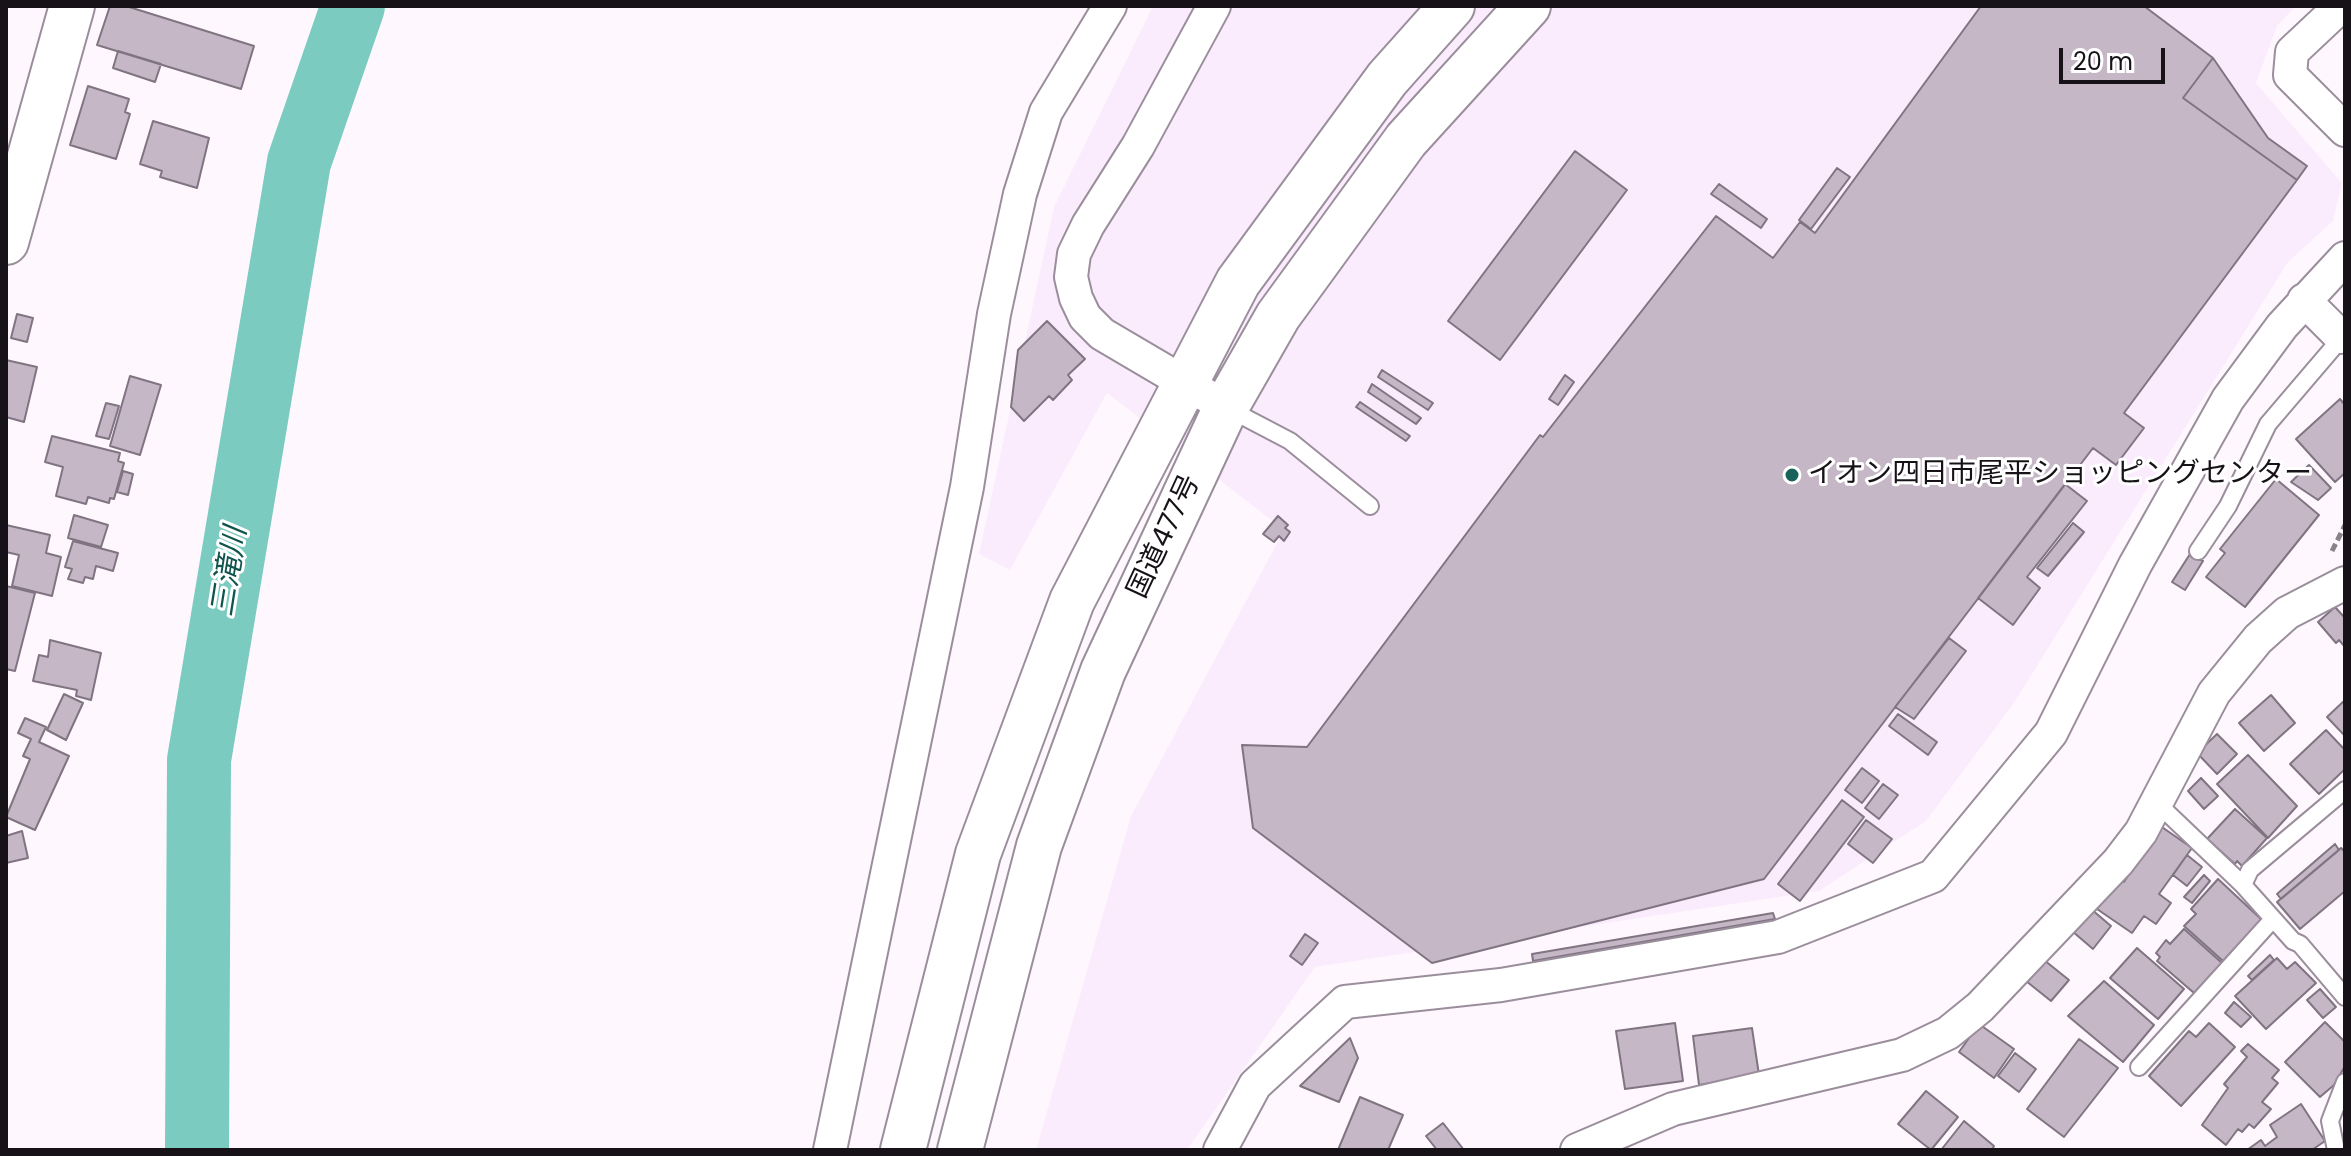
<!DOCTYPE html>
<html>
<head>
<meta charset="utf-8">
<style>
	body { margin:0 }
	#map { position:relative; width:2351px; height:1156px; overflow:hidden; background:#fef8fe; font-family:Poppins,sans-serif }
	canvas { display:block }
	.frame { position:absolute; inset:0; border:8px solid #171217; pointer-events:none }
	.scale { position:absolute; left:2059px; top:48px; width:106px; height:36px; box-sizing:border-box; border:4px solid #171217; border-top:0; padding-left:10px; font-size:24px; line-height:28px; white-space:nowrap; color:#171217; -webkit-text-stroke:6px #fff; paint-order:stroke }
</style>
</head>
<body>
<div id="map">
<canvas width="2351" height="1156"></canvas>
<div class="frame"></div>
<div class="scale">20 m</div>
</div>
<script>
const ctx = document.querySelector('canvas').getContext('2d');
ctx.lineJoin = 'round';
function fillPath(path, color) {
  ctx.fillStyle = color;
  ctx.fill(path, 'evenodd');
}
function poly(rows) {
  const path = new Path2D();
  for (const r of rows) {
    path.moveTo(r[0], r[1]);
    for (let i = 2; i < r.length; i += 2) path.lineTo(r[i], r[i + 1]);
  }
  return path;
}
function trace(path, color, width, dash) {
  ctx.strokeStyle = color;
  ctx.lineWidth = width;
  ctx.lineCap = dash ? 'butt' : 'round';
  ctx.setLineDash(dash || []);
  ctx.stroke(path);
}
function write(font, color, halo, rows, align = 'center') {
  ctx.font = font + ' Poppins,"Noto Sans JP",sans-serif';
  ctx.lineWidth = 6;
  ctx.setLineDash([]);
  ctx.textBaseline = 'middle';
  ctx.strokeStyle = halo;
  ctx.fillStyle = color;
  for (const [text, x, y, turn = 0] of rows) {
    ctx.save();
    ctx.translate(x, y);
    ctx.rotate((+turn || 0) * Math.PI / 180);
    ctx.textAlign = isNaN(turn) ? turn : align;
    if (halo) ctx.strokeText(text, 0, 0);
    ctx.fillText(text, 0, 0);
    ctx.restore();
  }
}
const built = poly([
	[1153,6,2296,6,2277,26,2256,83,2342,183,2333,221,2288,262,2014,703,1926,821,1819,891,1315,967,1187,1150,1036,1150,1131,816,1284,530,1107,393,1010,570,979,554,1054,207]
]);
const river = poly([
	[197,1150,199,760,299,162,353,6]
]);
const building = poly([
	[110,6,126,6,254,46,241,89,97,45,110,6],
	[1981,6,2144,6,2213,58,2183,98,2297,180,2124,413,2144,428,2116,465,2093,448,1764,879,1432,963,1253,828,1242,745,1307,747,1540,435,1543,437,1716,216,1773,258,1800,222,1815,233,1981,6],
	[118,51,161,64,155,82,113,68,118,51],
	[2213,58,2268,138,2307,166,2297,180,2183,98,2213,58],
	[88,86,129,99,125,112,130,114,116,159,70,145,88,86],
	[153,121,209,138,197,188,160,177,162,171,140,164,153,121],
	[1575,151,1627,190,1500,360,1448,321,1575,151],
	[1837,168,1850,177,1811,229,1799,220,1837,168],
	[1719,184,1767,219,1761,228,1711,194,1719,184],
	[17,314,33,318,27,342,11,338,17,314],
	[1047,321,1085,359,1068,375,1072,380,1053,400,1049,396,1024,421,1011,407,1018,350,1047,321],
	[6,360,37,367,24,422,6,417,6,360],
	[1382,370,1433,403,1428,410,1378,377,1382,370],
	[1565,375,1574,382,1558,405,1549,399,1565,375],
	[130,376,161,385,140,455,110,446,130,376],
	[1372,384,1421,418,1416,424,1368,392,1372,384],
	[2340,399,2345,405,2345,473,2335,482,2296,439,2340,399],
	[1360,402,1410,436,1406,441,1356,407,1360,402],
	[106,403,119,406,109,439,96,436,106,403],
	[52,436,120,453,118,461,124,463,114,499,110,498,109,503,88,497,86,504,56,496,63,467,45,462,52,436],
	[2309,465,2331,488,2318,500,2291,482,2309,465],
	[123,471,133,474,128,495,117,492,123,471],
	[2276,479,2319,515,2245,607,2206,577,2225,553,2220,549,2276,479],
	[2065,484,2087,501,2027,577,2040,588,2013,625,1978,598,2065,484],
	[74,515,108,525,101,547,68,538,74,515],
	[1278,516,1288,525,1285,528,1290,532,1284,541,1279,536,1274,542,1263,534,1278,516],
	[2073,523,2084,532,2048,576,2037,568,2073,523],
	[6,525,50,535,46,553,61,557,52,596,12,586,19,555,6,552,6,525],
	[73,541,118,553,113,571,96,566,93,579,85,577,83,583,68,579,72,569,65,567,73,541],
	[2190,554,2203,561,2185,590,2172,582,2190,554],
	[6,586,35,593,15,671,6,669,6,586],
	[2335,607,2345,618,2345,647,2339,640,2336,643,2318,622,2335,607],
	[1949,638,1966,651,1914,719,1895,707,1949,638],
	[50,640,101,653,91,700,76,696,77,690,33,681,39,655,48,657,50,640],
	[64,694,83,703,66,740,47,730,64,694],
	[2271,695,2295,723,2264,751,2239,723,2271,695],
	[2345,700,2345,736,2327,717,2345,700],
	[1898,714,1937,742,1928,755,1889,726,1898,714],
	[25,718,46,727,39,742,69,756,35,830,6,817,30,759,23,756,31,739,18,733,25,718],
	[2326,730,2345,750,2345,769,2319,794,2290,764,2326,730],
	[2217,734,2237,754,2217,774,2197,753,2217,734],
	[2248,755,2297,806,2268,838,2217,784,2248,755],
	[1862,768,1879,781,1862,803,1845,790,1862,768],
	[2201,778,2218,796,2204,809,2188,791,2201,778],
	[1883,784,1898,795,1879,819,1865,808,1883,784],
	[1842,800,1864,817,1800,901,1778,884,1842,800],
	[2235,809,2267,838,2242,866,2237,861,2235,864,2207,839,2235,809],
	[1866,820,1892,839,1873,863,1848,844,1866,820],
	[2159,825,2192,848,2159,894,2171,903,2156,924,2144,916,2132,933,2097,909,2119,878,2124,882,2159,825],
	[22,831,28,858,6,863,6,836,22,831],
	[2335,844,2339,850,2281,899,2277,894,2335,844],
	[2341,848,2345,852,2345,891,2300,929,2277,902,2341,848],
	[2187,855,2202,867,2187,886,2173,875,2187,855],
	[2204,875,2210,881,2192,903,2184,897,2204,875],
	[2218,879,2262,920,2223,961,2184,926,2196,914,2191,909,2218,879],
	[2091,909,2111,926,2093,949,2072,931,2091,909],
	[1773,913,1775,919,1533,961,1532,954,1773,913],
	[2184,929,2222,963,2194,993,2157,961,2160,957,2156,953,2166,940,2170,944,2184,929],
	[1305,934,1318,943,1302,965,1290,956,1305,934],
	[2137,948,2184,989,2158,1019,2110,978,2137,948],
	[2270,955,2274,960,2252,980,2248,976,2270,955],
	[2277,958,2287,969,2295,962,2316,983,2266,1029,2235,996,2277,958],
	[2044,960,2069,980,2051,1001,2026,981,2044,960],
	[2104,981,2154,1025,2123,1062,2068,1016,2104,981],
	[2320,989,2336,1007,2323,1018,2307,1000,2320,989],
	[2234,1002,2251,1017,2241,1027,2225,1013,2234,1002],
	[2325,1022,2345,1042,2345,1066,2334,1085,2320,1097,2285,1062,2325,1022],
	[1675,1023,1683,1081,1625,1089,1616,1031,1675,1023],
	[2209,1023,2235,1047,2181,1106,2149,1076,2189,1031,2196,1037,2209,1023],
	[1979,1024,2014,1049,1994,1078,1959,1052,1979,1024],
	[1752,1028,1759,1075,1699,1085,1693,1036,1752,1028],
	[1350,1038,1358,1058,1339,1102,1300,1086,1350,1038],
	[2079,1039,2118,1068,2064,1137,2027,1109,2079,1039],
	[2248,1044,2279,1070,2272,1078,2278,1083,2262,1102,2271,1109,2254,1128,2249,1124,2242,1132,2238,1129,2226,1145,2202,1125,2228,1088,2224,1084,2247,1057,2241,1051,2248,1044],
	[2015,1053,2036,1069,2019,1092,1998,1076,2015,1053],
	[1926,1091,1958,1117,1931,1150,1898,1124,1926,1091],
	[1360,1097,1403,1115,1388,1150,1338,1150,1360,1097],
	[2301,1104,2325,1141,2312,1150,2247,1150,2261,1140,2265,1146,2277,1137,2270,1125,2301,1104],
	[1964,1121,1994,1146,1992,1150,1941,1150,1964,1121],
	[1443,1123,1464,1150,1437,1150,1426,1136,1443,1123]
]);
const path = poly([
	[2332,551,2345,525]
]);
const lane = poly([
	[1227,408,1290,441,1370,506],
	[2198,551,2228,506,2268,424,2332,349],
	[2156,802,2243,885,2293,941,2300,944,2345,997],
	[2243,885,2250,870,2345,790],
	[2139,1067,2273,919],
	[2336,1150,2330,1121,2345,1082]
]);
const street = poly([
	[1214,6,1138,146,1088,225,1074,254,1071,277,1076,298,1085,317,1102,334,1226,407],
	[2341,6,2292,52,2290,75,2345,130],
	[2304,300,2341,337,2345,334],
	[830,1150,967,487,994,314,1020,194,1046,112,1110,6],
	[1220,1150,1255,1085,1345,1002,1501,985,1778,937,1933,876,2051,733,2135,565,2228,399,2282,326,2345,258],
	[1577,1150,1673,1109,1902,1055,1948,1033,1980,1007,2118,862,2141,832,2214,693,2258,639,2287,613,2345,583]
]);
const highway = poly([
	[6,242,72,6],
	[903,1150,978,854,1072,601,1238,282,1387,79,1452,6],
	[960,1150,1039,846,1103,671,1226,407,1278,316,1406,140,1528,6]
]);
const markers = [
	[1792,475,8,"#17635c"]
];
const poiNames = [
	["イオン四日市尾平ショッピングセンター",1808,475]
];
const streetNames = [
	["国道477号",1165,537,-65]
];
const waterNames = [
	["三滝川",231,572,-81]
];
fillPath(built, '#fbecfd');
trace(river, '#7ccbc1', 64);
fillPath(building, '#c5b7c6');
trace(building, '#807482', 2);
trace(lane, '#9b8e9c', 20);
trace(street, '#9b8e9c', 36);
trace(highway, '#9b8e9c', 48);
trace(path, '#888388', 5, [8, 4]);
trace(lane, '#fff', 16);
trace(street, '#fff', 32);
trace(highway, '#fff', 44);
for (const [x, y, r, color] of markers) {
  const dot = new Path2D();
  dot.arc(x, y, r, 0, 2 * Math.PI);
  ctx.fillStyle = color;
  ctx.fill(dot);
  trace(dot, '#fff', 3);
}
write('28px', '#171217', '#fff', poiNames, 'left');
write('28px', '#171217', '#fff', streetNames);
write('italic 30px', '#0f554e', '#fff', waterNames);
</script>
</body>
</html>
